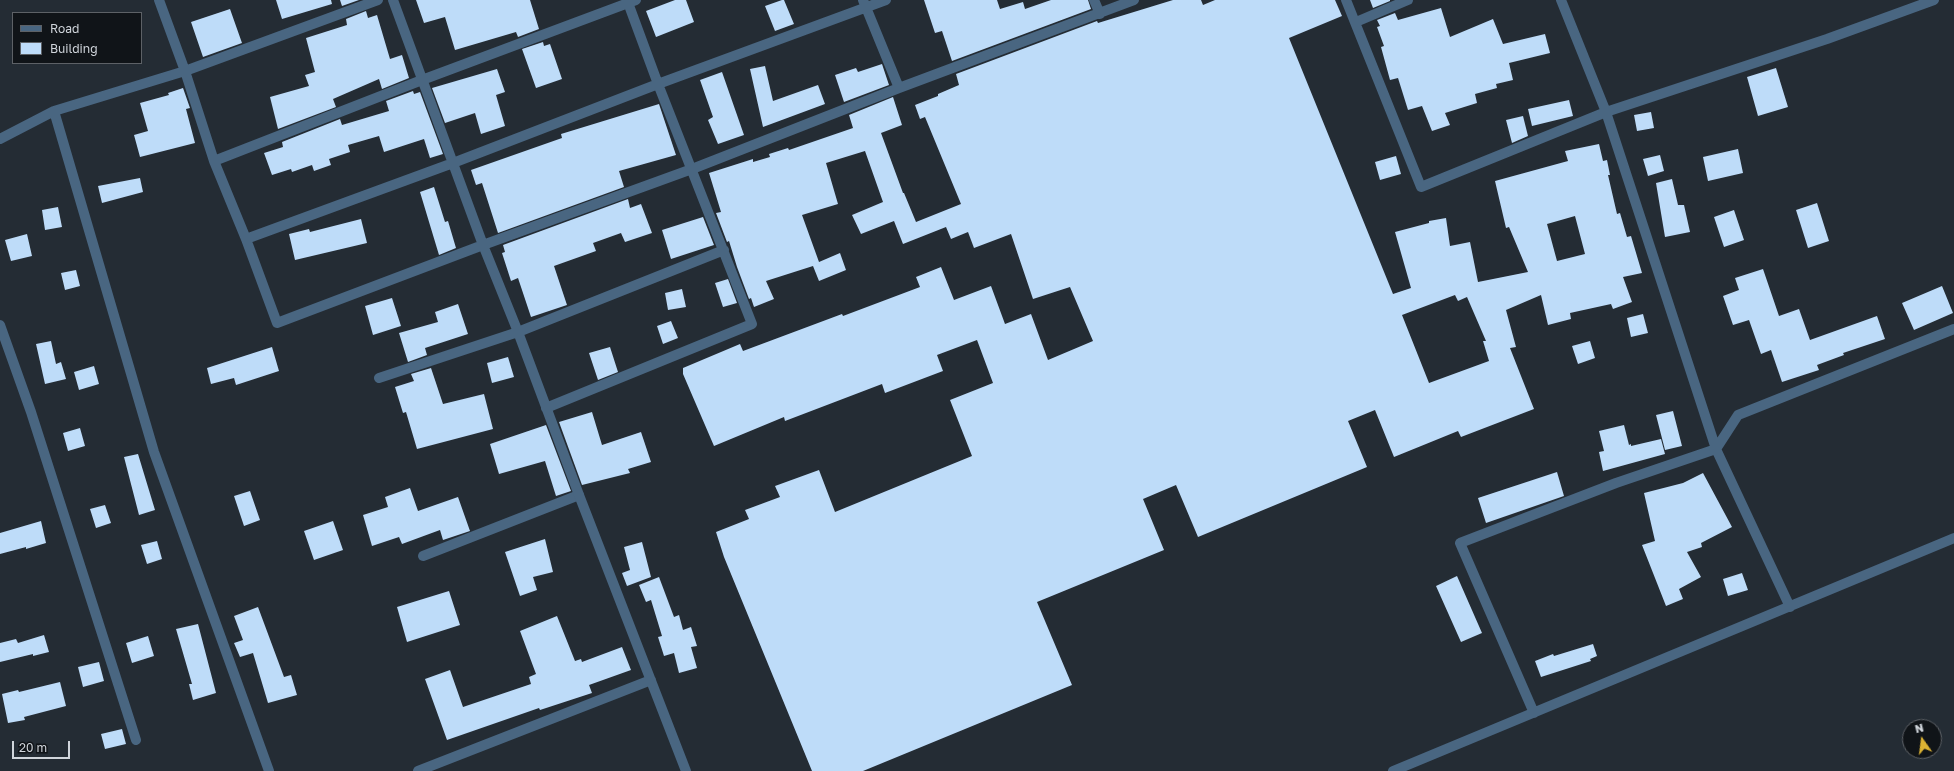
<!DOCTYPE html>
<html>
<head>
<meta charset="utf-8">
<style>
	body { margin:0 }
	#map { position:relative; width:1954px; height:771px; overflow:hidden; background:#242c34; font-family:"Golos Text",sans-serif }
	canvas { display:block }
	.legend { position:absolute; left:12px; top:12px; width:130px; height:52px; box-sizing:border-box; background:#101418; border:1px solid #5d6166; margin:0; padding:5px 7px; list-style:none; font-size:12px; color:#d0d5db }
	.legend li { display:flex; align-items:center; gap:8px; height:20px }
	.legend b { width:20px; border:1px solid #5d6166 }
	.north { position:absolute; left:1902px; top:719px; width:40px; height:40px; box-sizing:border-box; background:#101418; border:1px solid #5d6166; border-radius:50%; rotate:346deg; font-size:11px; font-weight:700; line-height:16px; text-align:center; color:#d0d5db }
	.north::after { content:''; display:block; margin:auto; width:14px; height:18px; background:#dbb233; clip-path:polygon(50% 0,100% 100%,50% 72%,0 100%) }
	.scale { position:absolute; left:12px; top:741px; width:58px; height:18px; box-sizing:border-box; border:2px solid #d0d5db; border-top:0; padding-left:5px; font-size:12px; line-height:14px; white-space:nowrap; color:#d0d5db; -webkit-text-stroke:3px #101418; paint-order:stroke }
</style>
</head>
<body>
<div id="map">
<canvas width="1954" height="771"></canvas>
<ul class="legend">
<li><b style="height:5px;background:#496681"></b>Road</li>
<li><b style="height:11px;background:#bedcf9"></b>Building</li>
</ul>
<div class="north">N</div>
<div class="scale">20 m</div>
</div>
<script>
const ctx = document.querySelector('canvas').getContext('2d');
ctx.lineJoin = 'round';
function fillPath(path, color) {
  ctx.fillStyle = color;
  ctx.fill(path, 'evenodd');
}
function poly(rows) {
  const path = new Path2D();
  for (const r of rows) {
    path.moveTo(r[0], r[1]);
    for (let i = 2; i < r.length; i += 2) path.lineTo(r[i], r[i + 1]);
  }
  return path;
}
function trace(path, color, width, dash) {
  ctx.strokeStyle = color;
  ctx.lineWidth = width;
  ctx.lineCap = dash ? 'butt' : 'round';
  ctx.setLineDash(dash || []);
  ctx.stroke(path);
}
const building = poly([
	[276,0,331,0,332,4,282,19],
	[340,0,359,0,342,6],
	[416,0,530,0,539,29,518,37,516,32,455,50,445,17,424,23],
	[675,0,686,0,694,22,656,37,646,11],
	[782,0,784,0,794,24,775,31,765,6],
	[924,0,997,0,1000,9,1023,2,1025,9,1051,0,1088,0,1091,9,952,61,942,31,935,33],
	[1173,0,1201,0,1203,5,1215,0,1335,0,1342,16,1289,38,1393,294,1411,288,1395,232,1429,223,1429,221,1446,218,1450,246,1470,242,1478,282,1528,272,1509,227,1506,228,1495,181,1568,161,1565,151,1599,144,1603,161,1607,160,1610,175,1608,175,1617,214,1620,213,1627,237,1631,236,1642,273,1623,277,1632,302,1613,309,1611,304,1570,313,1571,319,1548,325,1541,295,1506,310,1516,347,1510,348,1534,409,1461,437,1458,431,1394,457,1375,410,1348,421,1367,467,1198,537,1176,485,1143,499,1164,550,1037,602,1072,685,863,771,812,771,724,557,716,532,749,519,745,510,780,497,775,486,819,470,835,512,972,456,950,400,993,383,977,340,937,355,943,371,885,393,882,384,785,421,784,417,714,446,683,374,683,368,740,344,743,351,842,314,843,316,920,287,916,277,941,267,954,300,991,286,1005,324,1031,314,1048,360,1093,341,1070,287,1033,299,1011,234,974,248,968,232,951,239,946,227,903,244,894,221,861,234,852,215,883,202,865,151,826,163,838,204,802,215,819,262,840,253,846,270,819,281,813,266,766,281,774,299,754,307,751,298,749,299,737,267,729,241,727,242,716,213,721,212,709,173,753,159,753,162,770,157,769,154,788,148,789,150,853,128,849,115,893,97,902,125,881,133,903,193,904,193,916,222,961,204,925,117,920,119,915,105,938,96,938,94,959,85,956,74,1097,21,1098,23],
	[1575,216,1585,254,1557,261,1547,224],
	[1455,295,1458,301,1467,297,1486,341,1483,341,1489,361,1429,383,1402,315],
	[1370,0,1390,0,1390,1,1373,8],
	[1441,8,1450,37,1493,19,1503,44,1545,34,1550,53,1509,63,1513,80,1496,84,1497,88,1475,94,1477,103,1445,113,1450,125,1432,131,1422,106,1408,110,1398,78,1390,80,1381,47,1384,46,1377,27,1380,26,1377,20,1395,13,1398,20],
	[230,9,242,43,203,57,191,22],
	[366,11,368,18,377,15,390,59,402,55,409,78,382,89,379,79,333,99,336,107,278,129,270,97,309,86,305,75,315,72,306,38,347,25,346,19],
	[543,42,544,46,550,44,562,79,536,88,522,49],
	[882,64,889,85,844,102,835,75,856,68,858,72],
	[765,66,773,101,818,85,825,104,763,127,750,69],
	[1776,68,1788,107,1758,116,1747,77],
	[497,69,505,92,496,95,505,126,481,134,475,113,445,123,432,88],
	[722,72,744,135,718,144,708,120,713,117,700,80],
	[183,88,190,108,186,109,195,143,140,157,134,135,148,131,140,103,169,95,168,93],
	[413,91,414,94,420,92,443,154,430,158,424,139,384,152,379,136,348,145,350,152,329,159,331,165,314,171,312,165,292,172,291,169,272,175,264,153,283,147,282,142,340,119,342,125,389,111,386,101],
	[1569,100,1573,116,1532,126,1528,109],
	[659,104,676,155,619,171,624,187,498,233,482,183,476,185,471,170,562,138,561,134],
	[1651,112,1654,128,1637,131,1634,115],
	[1523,116,1528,136,1512,143,1506,120],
	[1738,149,1743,173,1708,181,1703,157],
	[1660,155,1664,171,1648,176,1643,159],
	[1396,156,1401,174,1380,180,1375,162],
	[140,178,143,192,102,203,98,186],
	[1672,179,1678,205,1684,205,1690,232,1665,237,1656,183],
	[434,187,445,222,448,221,456,248,439,255,420,192],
	[628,199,630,208,641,204,652,233,625,242,621,233,593,243,596,251,554,266,567,305,531,317,518,278,511,281,502,253,505,252,503,245],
	[1817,203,1829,241,1808,248,1796,210],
	[58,207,62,227,45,230,42,210],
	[1734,210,1744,240,1724,247,1714,217],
	[703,217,714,245,671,259,662,230],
	[361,219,367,243,295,260,289,234,309,229,310,232],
	[27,234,32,256,11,261,5,240],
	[1763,269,1779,316,1799,309,1810,340,1877,316,1885,339,1843,353,1844,355,1817,365,1819,370,1782,382,1771,350,1761,354,1749,320,1733,325,1723,296,1739,290,1735,278],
	[76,270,80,286,65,290,61,273],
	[728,279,737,303,723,307,715,283],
	[1942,286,1953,313,1914,330,1902,303],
	[682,289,686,307,668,310,665,293],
	[392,298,401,326,373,335,365,306],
	[458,304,468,334,425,348,427,355,408,362,399,333,438,322,435,312],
	[1643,314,1648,333,1631,337,1627,318],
	[671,321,678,338,663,344,657,326],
	[51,341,56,364,61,362,66,379,45,384,36,344],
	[1590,341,1595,358,1578,364,1572,346],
	[272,347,279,371,236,385,234,378,211,384,207,368],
	[610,347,618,372,598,380,589,353],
	[508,357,514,377,492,383,487,363],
	[94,366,99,384,79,390,74,372],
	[431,368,443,404,484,394,493,429,417,449,406,412,403,413,395,387,414,381,411,374],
	[1673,411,1682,446,1665,450,1656,415],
	[592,412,602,445,641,432,651,462,628,469,630,473,582,485,559,422],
	[546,425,571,491,556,496,545,461,499,474,490,444],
	[1624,425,1629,445,1631,444,1631,446,1661,439,1665,454,1603,471,1599,452,1604,451,1599,431],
	[80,428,85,446,68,451,63,433],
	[138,454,155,510,139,515,124,457],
	[1557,472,1564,496,1486,523,1478,498],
	[1703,473,1732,527,1701,543,1702,547,1687,552,1701,577,1679,589,1683,599,1666,606,1642,545,1655,541,1644,493,1683,483],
	[410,488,418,511,458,497,470,531,443,540,440,530,402,544,399,537,372,546,363,515,388,507,385,497],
	[250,491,260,520,244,526,234,496],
	[105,505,111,523,96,528,90,509],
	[41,521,46,543,26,549,26,547,0,554,0,533],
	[333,521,343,550,314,560,304,531],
	[545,539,553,572,533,577,537,590,520,596,505,552],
	[157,541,162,559,147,564,141,545],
	[642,542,651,577,627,586,622,573,630,570,624,547],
	[1742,573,1748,590,1728,596,1723,579],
	[1457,576,1482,633,1461,642,1436,586],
	[659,577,674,617,679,615,683,630,691,627,697,646,691,647,697,668,679,673,674,653,664,656,658,637,662,636,651,600,646,602,639,585],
	[449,591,460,625,407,642,397,607],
	[258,607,284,677,291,675,297,695,268,703,253,653,240,657,234,643,243,640,234,616],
	[557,616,575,661,581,659,582,662,622,647,631,670,589,685,592,693,540,710,539,708,447,740,425,679,450,670,463,707,531,684,529,677,536,674,520,631],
	[198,624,216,693,193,700,189,684,192,684,176,629],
	[44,635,49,652,33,656,33,654,0,662,0,643,16,639,18,643],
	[148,636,154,656,132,663,126,643],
	[1593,644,1597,656,1590,659,1591,661,1541,677,1535,661,1553,654,1554,656],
	[99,662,104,681,83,687,78,667],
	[60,682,66,706,24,717,25,720,8,723,2,694,18,690,19,692],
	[122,729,126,744,105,749,101,734]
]);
const service = poly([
	[423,556,579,495]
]);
const minor = poly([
	[159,0,185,71,214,161,246,239,277,323,483,245,692,169,899,88,1134,0],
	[393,0,483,245,518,332,579,495,686,771],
	[863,0,899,88],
	[1094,0,1100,14],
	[1346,0,1421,187,1606,112,1827,39,1934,0],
	[1561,0,1606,112,1716,449,1790,607],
	[1356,22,1408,0],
	[54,111,154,452,269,771],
	[0,139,54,111,185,71,378,0],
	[214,161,422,80,636,0],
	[246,239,453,163,658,84,886,0],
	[0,325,31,412,136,740],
	[379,378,518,332,724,250],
	[546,408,752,324,658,84,627,0],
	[1534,713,1460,543,1616,483,1716,449,1738,415,1954,329],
	[418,771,651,680],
	[1393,771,1954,538]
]);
fillPath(building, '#bedcf9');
trace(service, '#496681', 10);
trace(minor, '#496681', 10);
</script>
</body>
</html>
